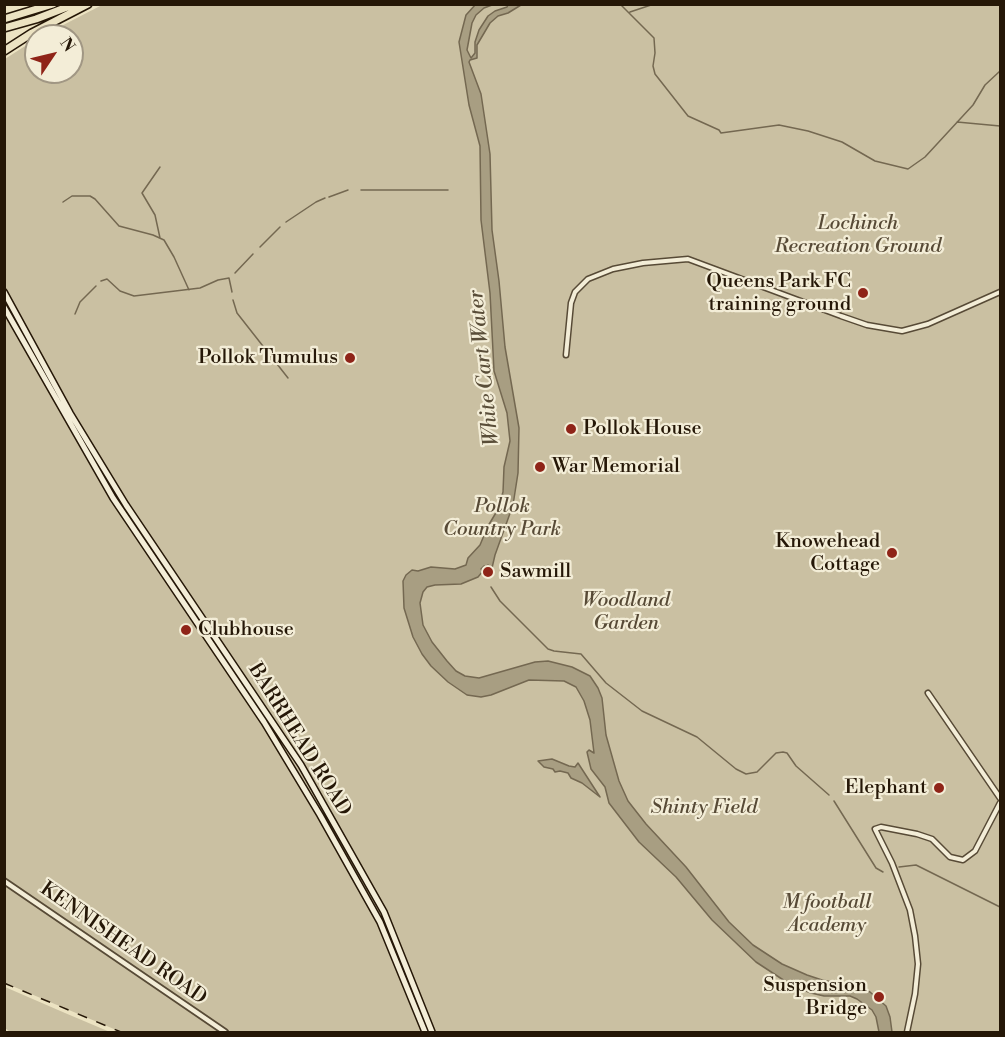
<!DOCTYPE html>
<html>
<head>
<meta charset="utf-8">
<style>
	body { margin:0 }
	#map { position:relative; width:1005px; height:1037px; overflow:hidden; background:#ece3c2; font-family:"Libre Bodoni",serif }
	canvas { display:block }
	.frame { position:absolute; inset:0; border:6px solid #251707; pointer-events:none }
	.north { position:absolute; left:24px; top:24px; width:60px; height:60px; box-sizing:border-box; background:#f3edd7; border:2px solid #a19784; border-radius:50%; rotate:55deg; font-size:16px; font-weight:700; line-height:24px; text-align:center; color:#251707 }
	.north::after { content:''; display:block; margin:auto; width:21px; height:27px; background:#8f2418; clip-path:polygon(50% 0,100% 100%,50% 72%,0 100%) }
</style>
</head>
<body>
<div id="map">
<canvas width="1005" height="1037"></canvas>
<div class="frame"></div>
<div class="north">N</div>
</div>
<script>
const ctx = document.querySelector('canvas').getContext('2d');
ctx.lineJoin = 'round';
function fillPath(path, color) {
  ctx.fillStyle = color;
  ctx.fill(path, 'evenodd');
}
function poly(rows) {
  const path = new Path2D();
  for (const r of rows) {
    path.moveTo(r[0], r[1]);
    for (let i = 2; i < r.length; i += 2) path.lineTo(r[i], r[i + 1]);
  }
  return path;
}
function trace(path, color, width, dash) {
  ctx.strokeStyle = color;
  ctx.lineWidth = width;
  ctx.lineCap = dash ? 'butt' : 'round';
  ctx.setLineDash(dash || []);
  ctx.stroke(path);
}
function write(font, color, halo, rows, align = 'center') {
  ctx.font = font + ' "Libre Bodoni",serif';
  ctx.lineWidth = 4.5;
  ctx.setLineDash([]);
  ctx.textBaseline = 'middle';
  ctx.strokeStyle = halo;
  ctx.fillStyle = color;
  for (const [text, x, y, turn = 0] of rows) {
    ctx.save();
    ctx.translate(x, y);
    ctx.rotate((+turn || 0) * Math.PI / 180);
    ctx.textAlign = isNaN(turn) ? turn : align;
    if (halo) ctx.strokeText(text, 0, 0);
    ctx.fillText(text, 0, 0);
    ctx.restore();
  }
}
const green = poly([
	[102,5,1000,5,1000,1032,121,1032,5,983,4,295,8,293,5,286,5,59,36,39,36,72,72,72,72,36,42,36],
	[5,987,65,1013,110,1032,10,1032,5,1028]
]);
const water = poly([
	[476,4,492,5,484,8,476,15,472,23,467,50,471,58,475,53,475,42,479,30,488,16,495,11,507,7,508,5,521,5,508,13,498,16,490,23,477,45,477,58,470,60,469,62,481,94,490,154,492,230,499,281,505,347,519,428,518,473,513,505,495,555,492,568,488,565,486,567,484,566,481,569,483,571,478,577,461,584,435,585,427,587,423,592,420,603,423,625,432,642,447,661,456,671,465,676,479,678,535,662,548,661,572,667,590,676,598,688,602,698,606,735,619,781,628,801,646,824,686,867,729,922,753,945,782,964,807,975,822,980,854,986,870,992,886,1006,890,1017,892,1032,879,1032,876,1017,872,1010,857,999,850,996,824,996,811,993,791,985,756,962,712,920,676,877,639,842,609,803,605,787,591,769,587,752,589,750,594,753,590,720,584,701,576,687,564,681,529,680,491,695,481,697,467,695,448,682,431,666,422,654,413,637,404,608,403,581,406,575,412,570,418,571,431,567,455,569,466,565,468,558,480,545,488,526,497,511,503,492,504,467,510,441,507,413,494,371,490,293,481,220,480,146,469,105,459,42,466,15,476,4],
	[552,759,569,766,575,767,578,763,600,797,582,783,571,778,568,773,560,771,555,772,553,769,544,767,538,761,552,759]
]);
const stream = poly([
	[620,4,654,38,655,53,653,66,655,74,688,116,719,130,721,133,779,125,808,131,842,142,875,161,908,169,925,157,973,105,985,85,1000,71],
	[630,12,654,4],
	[957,122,1000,126],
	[160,167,142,193,155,215,160,238],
	[361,190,448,190],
	[329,197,348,190],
	[63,202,72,196,90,196,95,199,119,226,153,235,164,240,174,257,189,290],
	[286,222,316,202,325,198],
	[260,247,280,227],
	[235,273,253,254],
	[101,281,107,279,120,291,134,296,200,288,218,280,229,278,232,292],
	[233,300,237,313,288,378],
	[75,314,80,302,96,286],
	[491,587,500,601,548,649,554,651,581,654,606,683,642,711,697,737,736,769,746,774,757,772,776,753,783,752,787,753,796,766,829,795],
	[834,801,876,868,883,872],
	[899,867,916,865,1000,907]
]);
const minor = poly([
	[566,355,571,303,575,292,588,279,613,269,643,263,688,259,841,316,867,325,902,331,928,324,1000,292],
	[928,693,1000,798],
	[907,1032,915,994,918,964,915,936,910,910,892,863,875,829,881,827,917,834,932,839,950,857,963,860,975,851,1000,803]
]);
const tertiary = poly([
	[4,881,225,1032]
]);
const secondary = poly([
	[4,292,70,413,126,505,301,765,384,912,432,1032],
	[4,307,113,498,264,722,320,815,380,922,425,1032]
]);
const motorway = poly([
	[4,19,53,4],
	[4,28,36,19,75,4],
	[4,51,32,33,88,4]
]);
const rail = poly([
	[4,983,121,1032]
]);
const markers = [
	[863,293,6,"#8f2418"],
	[350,358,6,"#8f2418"],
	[571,429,6,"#8f2418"],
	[540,467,6,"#8f2418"],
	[892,553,6,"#8f2418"],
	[488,572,6,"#8f2418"],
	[186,630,6,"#8f2418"],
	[939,788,6,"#8f2418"],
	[879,997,6,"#8f2418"]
];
const parkNames = [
	["Lochinch",858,224],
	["Recreation Ground",858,247],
	["Pollok",502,507],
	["Country Park",502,530],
	["Woodland",626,601],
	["Garden",626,624],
	["Shinty Field",704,808],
	["M football",827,903],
	["Academy",827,926]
];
const poiNames = [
	["Queens Park FC",851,282],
	["training ground",851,305],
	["Pollok Tumulus",338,358],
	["Pollok House",583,429,"left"],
	["War Memorial",552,467,"left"],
	["Knowehead",880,542],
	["Cottage",880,565],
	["Sawmill",500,572,"left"],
	["Clubhouse",198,630,"left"],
	["Elephant",927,788],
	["Suspension",867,986],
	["Bridge",867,1009]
];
const streetNames = [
	["BARRHEAD ROAD",299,740,58],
	["KENNISHEAD ROAD",123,944,35]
];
const waterNames = [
	["White Cart Water",485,368,-96]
];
fillPath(green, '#cac0a2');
fillPath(water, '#a89e82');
trace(water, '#746851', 1.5);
trace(stream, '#746851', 1.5);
trace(minor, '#574a36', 7);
trace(tertiary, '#574a36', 8);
trace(secondary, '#251707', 8);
trace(motorway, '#251707', 10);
trace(minor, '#f3edd7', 4);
trace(tertiary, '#f3edd7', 4.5);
trace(secondary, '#f3edd7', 5);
trace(motorway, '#ece3c2', 7);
trace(rail, '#251707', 1.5, [10, 10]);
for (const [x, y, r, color] of markers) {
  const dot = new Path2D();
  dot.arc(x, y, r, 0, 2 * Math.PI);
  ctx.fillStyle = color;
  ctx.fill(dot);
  trace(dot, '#f3edd7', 2);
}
write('italic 20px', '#574a36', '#f3edd7', parkNames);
write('20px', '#251707', '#f3edd7', poiNames, 'right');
write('20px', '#251707', '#f3edd7', streetNames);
write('italic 21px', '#594d38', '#f3edd7', waterNames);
</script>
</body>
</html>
